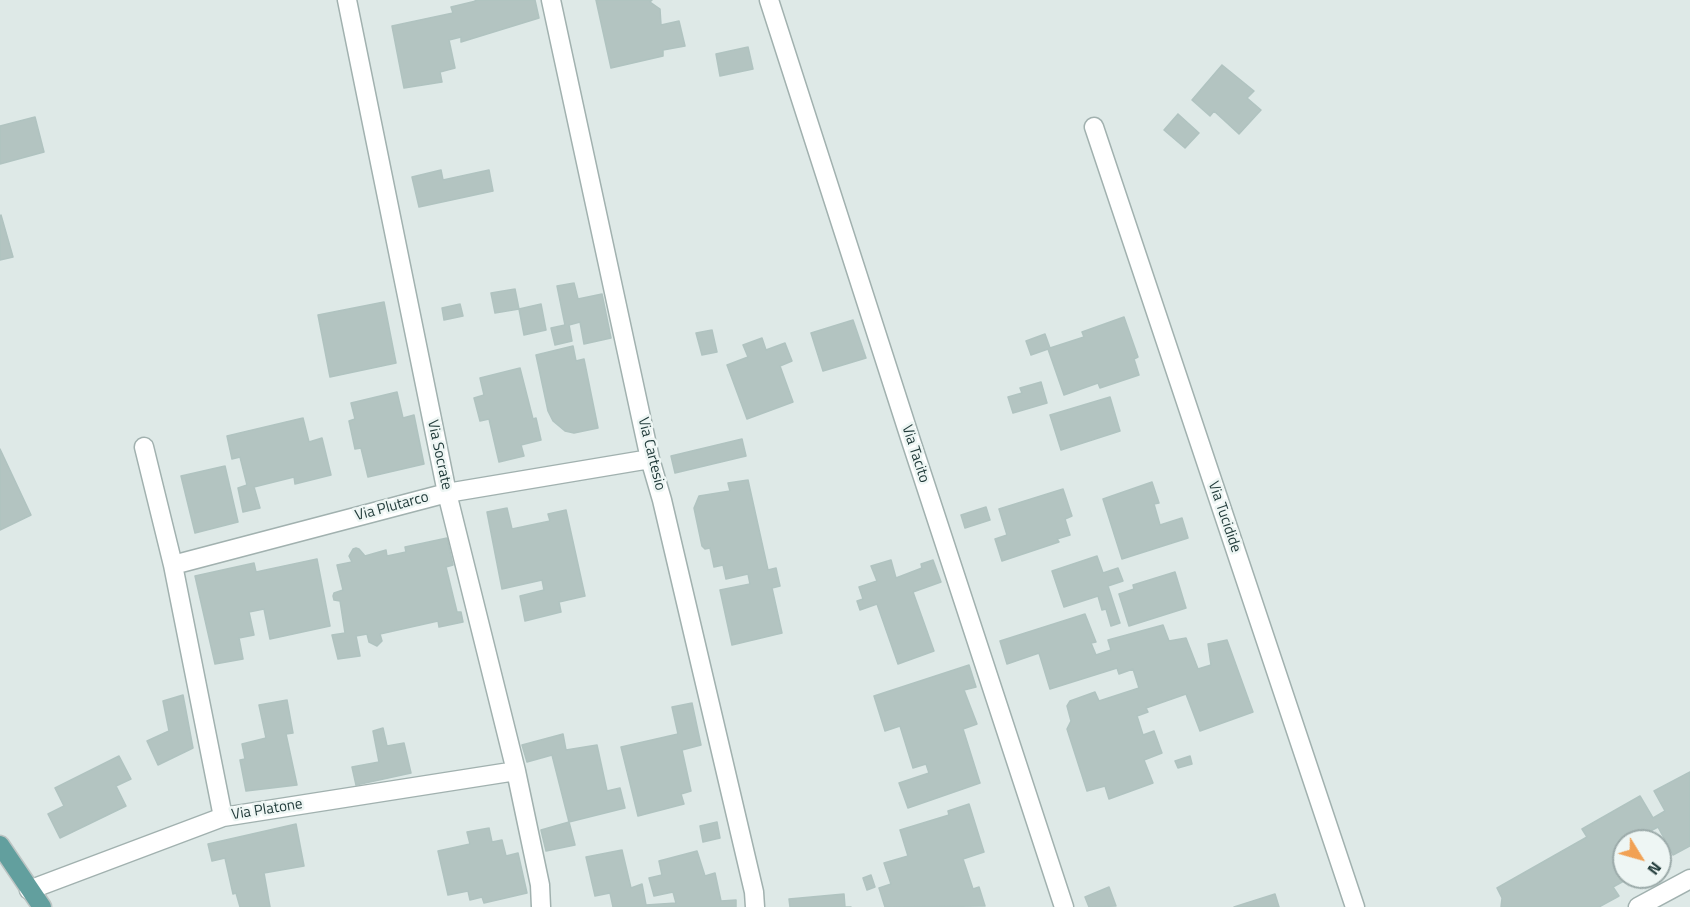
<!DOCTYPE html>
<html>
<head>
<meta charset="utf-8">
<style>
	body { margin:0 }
	#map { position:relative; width:1690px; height:907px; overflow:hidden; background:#dee9e7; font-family:"Titillium Web",sans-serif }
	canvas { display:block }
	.north { position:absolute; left:1612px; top:829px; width:60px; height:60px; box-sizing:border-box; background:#eef6f4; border:2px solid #9baaa9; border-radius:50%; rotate:127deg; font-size:16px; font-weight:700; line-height:24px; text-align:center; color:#1f3938 }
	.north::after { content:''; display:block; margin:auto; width:21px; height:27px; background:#f1a154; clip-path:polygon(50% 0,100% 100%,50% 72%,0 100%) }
</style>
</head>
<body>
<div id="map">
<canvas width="1690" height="907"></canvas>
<div class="north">N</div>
</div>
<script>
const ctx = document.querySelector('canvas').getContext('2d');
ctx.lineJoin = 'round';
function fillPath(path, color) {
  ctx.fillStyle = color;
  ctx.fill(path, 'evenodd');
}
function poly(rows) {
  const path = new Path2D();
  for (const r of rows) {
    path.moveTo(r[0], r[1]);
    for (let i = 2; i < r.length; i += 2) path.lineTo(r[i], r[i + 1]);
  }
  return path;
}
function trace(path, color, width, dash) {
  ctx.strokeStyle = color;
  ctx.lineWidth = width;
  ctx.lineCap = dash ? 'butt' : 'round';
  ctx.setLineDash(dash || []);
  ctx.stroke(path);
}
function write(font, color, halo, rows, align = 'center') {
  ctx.font = font + ' "Titillium Web",sans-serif';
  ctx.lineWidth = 5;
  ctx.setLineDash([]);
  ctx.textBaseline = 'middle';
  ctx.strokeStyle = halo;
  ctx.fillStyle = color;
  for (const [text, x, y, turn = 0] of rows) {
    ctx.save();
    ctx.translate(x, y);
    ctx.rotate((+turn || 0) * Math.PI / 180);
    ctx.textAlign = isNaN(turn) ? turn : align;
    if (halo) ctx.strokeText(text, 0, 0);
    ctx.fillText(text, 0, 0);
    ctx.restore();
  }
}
const building = poly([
	[475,0,535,0,539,18,461,42,461,37,449,40,455,68,440,72,442,82,404,88,392,26,453,13,451,7,476,1,475,0],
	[596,0,652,0,650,2,660,9,661,25,679,21,685,46,663,50,663,56,611,68,596,0],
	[748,47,753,69,720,76,716,54,748,47],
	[1222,65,1254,91,1247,98,1261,110,1239,134,1214,111,1210,116,1192,100,1222,65],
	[1178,114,1199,133,1185,148,1164,130,1178,114],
	[35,117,44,152,0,164,0,126,35,117],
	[441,170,443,180,489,170,493,191,419,207,412,177,441,170],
	[1,215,13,257,0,260,0,216,1,215],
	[574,283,578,299,602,294,611,338,584,344,580,322,569,325,572,341,555,345,551,328,565,325,557,286,574,283],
	[515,289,519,309,495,313,491,293,515,289],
	[384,302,396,363,330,377,318,315,384,302],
	[460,304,463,316,444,320,442,308,460,304],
	[541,304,546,330,524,335,519,309,541,304],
	[1124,317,1138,357,1134,359,1139,375,1100,388,1098,383,1064,395,1048,349,1031,355,1026,341,1045,334,1050,348,1084,337,1082,332,1124,317],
	[853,320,866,358,823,371,811,333,853,320],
	[712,330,717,352,702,355,696,333,712,330],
	[762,338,766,350,785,343,792,361,780,366,793,402,747,419,727,365,748,357,743,345,762,338],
	[573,346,576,361,584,359,598,428,574,433,565,431,553,421,548,411,536,355,573,346],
	[520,368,533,419,536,418,541,440,521,445,524,456,499,462,489,419,480,421,474,398,484,395,480,378,520,368],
	[1041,382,1047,403,1013,413,1008,397,1022,393,1020,388,1041,382],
	[397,392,403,418,414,415,424,464,368,477,361,448,355,449,349,421,355,419,351,403,397,392],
	[1110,397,1120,431,1061,450,1050,415,1110,397],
	[303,418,309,442,322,438,331,475,295,484,294,477,254,487,260,508,243,512,238,488,247,485,240,457,232,459,227,436,303,418],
	[742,439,746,456,675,473,671,456,742,439],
	[0,449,31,515,0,530,0,449],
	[225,466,238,522,195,533,181,476,225,466],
	[748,480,768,570,776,568,780,586,772,588,782,633,732,645,720,590,750,584,748,574,726,579,723,565,714,567,710,548,705,549,702,546,694,508,699,496,730,491,728,483,748,480],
	[1152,482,1159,503,1154,504,1160,525,1182,518,1188,538,1122,559,1103,499,1152,482],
	[1063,489,1072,516,1065,519,1070,535,1057,539,1059,542,1002,561,995,539,1007,535,999,509,1063,489],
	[986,507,990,520,965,528,961,515,986,507],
	[507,508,512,529,550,521,548,514,566,510,585,596,559,602,561,612,525,621,520,596,544,590,542,580,502,589,487,512,507,508],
	[447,538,453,565,446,567,457,612,461,612,463,622,439,627,438,621,380,634,382,641,377,646,369,642,367,634,356,636,360,656,338,659,332,635,345,633,340,601,334,600,333,596,334,593,343,590,337,565,352,562,349,556,353,549,356,548,359,549,365,556,386,550,387,556,406,552,405,547,447,538],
	[1097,556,1103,573,1118,568,1123,581,1108,586,1120,623,1111,626,1106,609,1102,610,1098,596,1064,607,1052,571,1097,556],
	[317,559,330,626,270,639,264,609,249,612,254,635,239,638,243,659,215,664,195,576,254,563,256,572,317,559],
	[891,560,896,578,922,568,921,564,933,560,941,582,913,592,934,651,898,664,877,604,860,610,857,601,863,599,859,587,877,581,871,566,891,560],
	[1175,572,1186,608,1129,626,1119,594,1134,589,1133,585,1175,572],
	[1085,614,1096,642,1091,643,1096,655,1111,650,1108,640,1163,625,1169,641,1186,638,1198,669,1211,665,1208,644,1227,640,1253,712,1200,731,1186,694,1146,708,1148,712,1137,716,1143,735,1154,731,1162,753,1144,760,1153,783,1109,799,1105,786,1087,791,1067,729,1071,721,1067,706,1070,701,1095,692,1099,701,1139,688,1133,669,1119,674,1117,668,1050,689,1039,653,1007,664,1000,641,1085,614],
	[969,665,976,687,964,690,977,724,963,729,980,783,908,808,899,783,929,773,926,764,913,768,900,726,885,731,874,696,969,665],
	[183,695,193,748,158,765,147,741,169,731,163,701,183,695],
	[287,700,293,733,286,734,297,785,246,791,240,760,245,759,242,744,266,738,259,705,287,700],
	[692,703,701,745,682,750,691,791,681,794,684,804,638,816,621,747,678,734,672,707,692,703],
	[383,728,387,746,404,743,411,773,356,785,352,767,379,762,373,731,383,728],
	[563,734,566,750,597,745,607,791,620,788,625,808,569,822,552,755,527,762,522,745,563,734],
	[119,756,131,779,116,786,126,806,60,838,48,814,64,806,55,788,119,756],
	[1190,756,1192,764,1178,768,1175,761,1190,756],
	[1690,772,1690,846,1673,855,1658,827,1641,836,1643,841,1624,841,1624,877,1631,877,1613,887,1619,896,1599,907,1501,907,1502,898,1497,888,1587,837,1582,829,1640,796,1653,818,1665,811,1654,791,1690,772],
	[969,804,984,852,963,859,973,889,979,887,985,906,885,907,879,888,891,884,884,863,908,856,900,830,949,815,948,811,969,804],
	[569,822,575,845,546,851,541,830,569,822],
	[717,822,720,838,703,842,700,826,717,822],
	[296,824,304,866,264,873,270,907,240,907,236,893,233,894,225,858,212,861,208,844,296,824],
	[489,828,492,842,502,840,506,856,518,853,527,893,484,903,482,897,470,900,468,891,448,895,438,851,470,844,467,832,489,828],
	[622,850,631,888,642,884,646,905,676,903,673,892,654,896,649,878,662,875,659,861,697,851,705,876,715,873,721,901,736,900,736,907,613,907,610,893,595,896,586,857,622,850],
	[871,875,875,887,867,890,863,878,871,875],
	[1109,887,1116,906,1089,907,1085,897,1109,887],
	[844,894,845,907,851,907,790,907,789,899,844,894],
	[1275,894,1279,907,1234,907,1275,894]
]);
const minor = poly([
	[347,0,447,493,516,771,540,885,541,907],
	[551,0,650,459,662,500,754,892,755,907],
	[769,0,912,444,1064,907],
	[1094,127,1355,907],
	[144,447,173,565,223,817],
	[173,565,447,493,650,459],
	[29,890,223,817,516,771],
	[1638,907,1690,879]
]);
const major = poly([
	[0,845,42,907]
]);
const streetNames = [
	["Via Cartesio",651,454,76],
	["Via Tacito",915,454,72],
	["Via Socrate",439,455,78],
	["Via Plutarco",392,507,-15],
	["Via Tucidide",1224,517,71],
	["Via Platone",267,810,-9]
];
fillPath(building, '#b3c4c1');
trace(building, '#b0c3c0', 1.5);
trace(minor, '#a1b1af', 21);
trace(major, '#bcc4c3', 21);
trace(minor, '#fff', 18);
trace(major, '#629f9e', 18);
write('15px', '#1f3938', '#eef6f4', streetNames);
</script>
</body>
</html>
